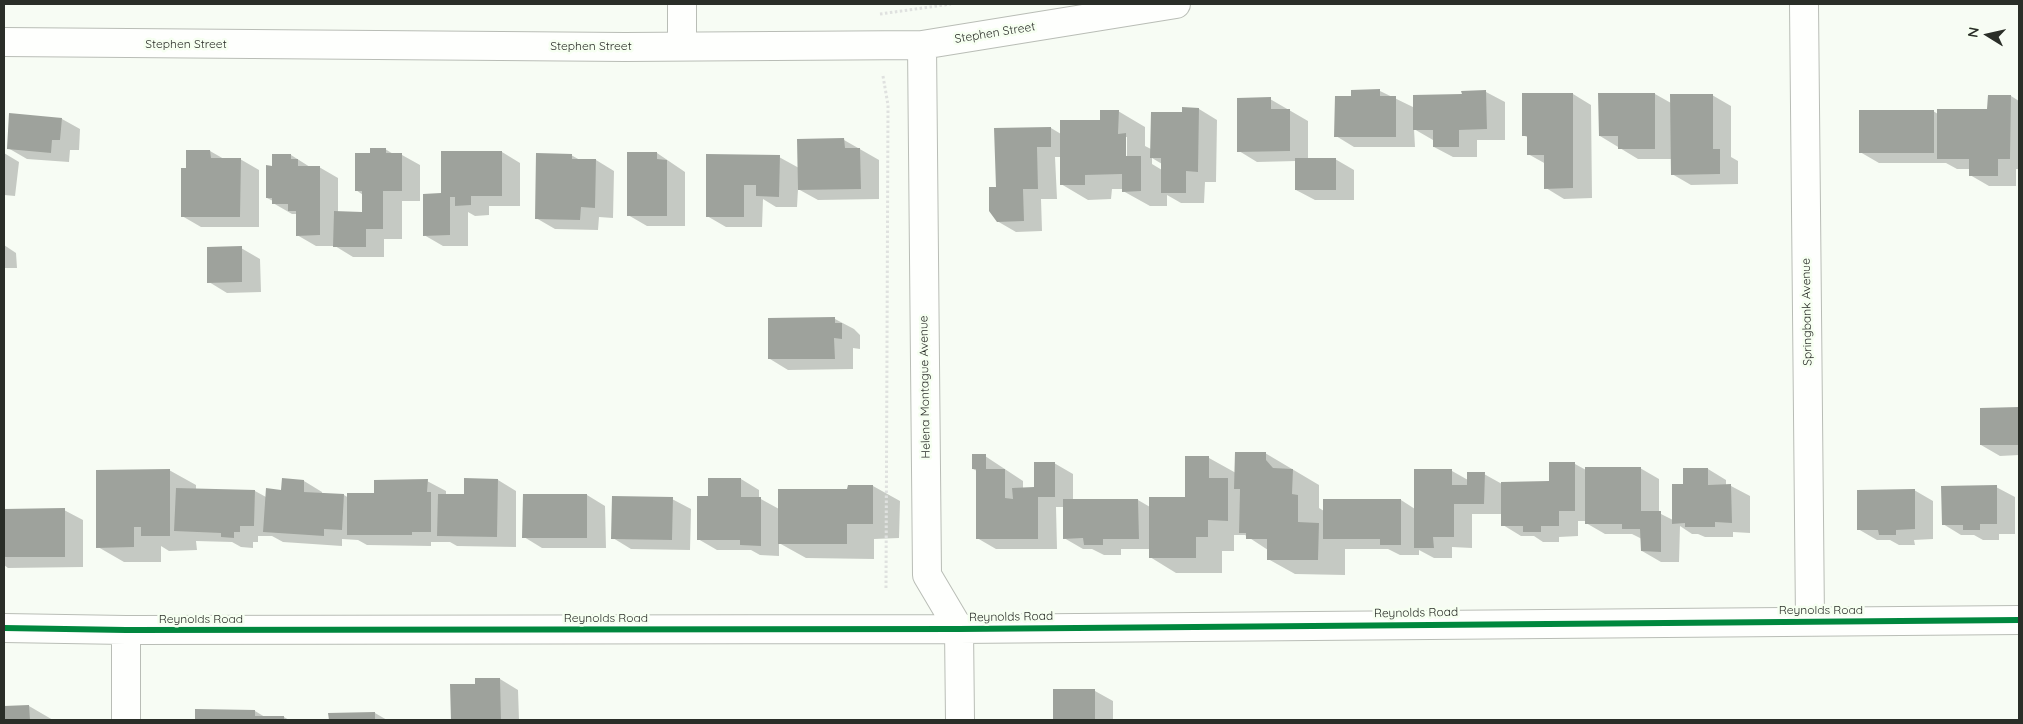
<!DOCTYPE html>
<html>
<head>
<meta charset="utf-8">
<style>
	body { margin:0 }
	#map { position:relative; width:2023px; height:724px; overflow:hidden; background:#f7fcf4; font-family:Quicksand,sans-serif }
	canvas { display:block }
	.frame { position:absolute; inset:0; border:5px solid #2a2e28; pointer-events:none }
	.north { position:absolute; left:1963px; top:10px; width:50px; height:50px; -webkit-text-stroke:4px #f6fff1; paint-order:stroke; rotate:280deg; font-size:14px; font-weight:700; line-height:20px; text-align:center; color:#2a2e28 }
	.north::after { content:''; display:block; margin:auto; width:18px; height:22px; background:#2a2e28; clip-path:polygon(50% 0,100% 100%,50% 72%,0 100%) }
</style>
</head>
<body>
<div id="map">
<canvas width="2023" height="724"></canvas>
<div class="frame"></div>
<div class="north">N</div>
</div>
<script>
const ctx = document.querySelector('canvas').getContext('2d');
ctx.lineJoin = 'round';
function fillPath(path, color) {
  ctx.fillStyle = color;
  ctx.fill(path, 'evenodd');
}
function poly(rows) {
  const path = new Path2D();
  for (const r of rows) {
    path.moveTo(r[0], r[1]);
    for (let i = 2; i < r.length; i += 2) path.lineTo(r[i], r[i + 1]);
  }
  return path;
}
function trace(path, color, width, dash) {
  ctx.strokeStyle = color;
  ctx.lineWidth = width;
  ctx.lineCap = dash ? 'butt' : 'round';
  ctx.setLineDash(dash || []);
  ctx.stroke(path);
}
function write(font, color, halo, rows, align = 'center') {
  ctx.font = font + ' Quicksand,sans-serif';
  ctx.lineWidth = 5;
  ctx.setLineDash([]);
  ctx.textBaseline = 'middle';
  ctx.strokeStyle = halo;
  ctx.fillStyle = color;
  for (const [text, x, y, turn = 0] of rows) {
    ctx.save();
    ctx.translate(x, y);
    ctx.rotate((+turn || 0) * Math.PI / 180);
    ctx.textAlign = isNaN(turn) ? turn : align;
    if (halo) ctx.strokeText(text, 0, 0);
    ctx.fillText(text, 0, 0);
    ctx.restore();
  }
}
const shadow = poly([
	[1380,91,1415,108,1463,96,1463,92,1486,92,1505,102,1505,140,1477,140,1477,157,1453,157,1434,147,1433,140,1414,129,1415,147,1354,147,1336,136,1353,97],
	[1573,94,1591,105,1592,198,1564,199,1546,188,1546,164,1528,154,1529,138,1523,135],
	[1655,94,1671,103,1712,95,1731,106,1731,157,1738,161,1738,184,1691,185,1672,174,1672,159,1638,159,1600,136],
	[2011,96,2019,101,2019,169,2016,169,2016,186,1989,186,1970,175,1970,169,1957,169,1946,163,1879,163,1860,152,1933,111,1938,114,1989,111],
	[1270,99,1308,121,1308,159,1335,159,1354,170,1354,200,1315,200,1296,190,1296,161,1257,162,1239,151],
	[1199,109,1217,120,1216,182,1205,182,1204,203,1181,203,1167,195,1167,206,1150,206,1123,191,1123,189,1112,189,1111,199,1088,200,1061,184,1061,157,1055,157,1057,199,1041,199,1042,231,1016,232,997,221,997,188,1051,128,1061,134,1101,121,1118,111,1145,127,1145,146,1151,149,1183,114],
	[1125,137,1127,137,1127,163,1124,163],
	[1152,158,1162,164,1162,170,1152,164],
	[62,119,80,129,79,150,70,150,69,162,27,159,8,148],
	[844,140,879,160,879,199,818,200,798,189,797,207,776,207,763,199,762,227,726,227,707,216,708,156,779,157,799,168],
	[385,149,395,155,402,155,420,165,420,201,402,201,402,239,384,239,384,257,353,257,335,246,316,246,297,235,297,214,292,214,273,203,273,201,267,198,273,167,291,155,310,167,319,167,338,178,338,213,363,213,363,195,356,190,371,154],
	[210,151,224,159,240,159,259,170,259,227,201,227,182,216,187,170],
	[502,152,520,163,520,206,489,206,489,215,475,216,468,212,468,246,443,246,424,235,443,195],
	[4,153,19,162,15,196,4,195],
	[657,153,685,172,685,226,647,226,628,215],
	[571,155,580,160,596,160,614,171,613,218,599,217,598,230,555,229,536,218],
	[4,245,16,253,17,268,4,268],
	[241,248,260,259,261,292,227,293,209,282],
	[770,319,835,319,854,329,860,335,860,349,853,348,853,369,788,370,770,359],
	[1982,409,2019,409,2019,455,2000,456,1981,445],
	[1265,453,1319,485,1319,508,1324,511,1401,500,1415,509,1452,471,1468,480,1484,474,1502,484,1550,482,1575,464,1586,470,1640,468,1659,479,1659,513,1673,520,1684,485,1708,469,1726,480,1726,486,1731,486,1750,496,1750,533,1733,532,1733,537,1705,537,1698,534,1692,534,1680,526,1679,562,1661,562,1642,551,1642,539,1632,534,1605,534,1586,523,1586,521,1578,521,1578,536,1559,537,1559,542,1543,542,1534,536,1521,536,1503,525,1503,514,1472,514,1472,548,1452,547,1452,558,1434,558,1419,550,1419,555,1400,555,1388,549,1345,549,1345,575,1295,574,1268,559,1268,550,1245,535,1234,535,1234,551,1222,551,1222,573,1176,573,1150,557,1150,549,1121,549,1121,555,1104,555,1092,549,1083,549,1064,538,1064,507,1056,507,1057,549,996,549,977,538,977,471,973,469,985,456,1023,481,1023,489,1035,489,1054,463,1073,474,1073,500,1138,500,1150,507,1186,498,1209,458,1236,473],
	[169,470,196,485,196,490,255,491,266,497,304,481,322,492,322,494,344,495,349,498,375,494,427,481,446,491,446,496,465,496,498,480,516,491,516,547,457,546,450,542,431,542,431,546,367,545,358,540,342,539,342,546,283,542,272,536,258,536,258,542,253,542,253,548,241,547,232,542,196,541,197,550,169,551,161,546,161,562,124,562,98,547],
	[741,479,759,490,759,498,779,509,849,491,849,486,873,486,900,501,899,538,874,539,874,559,806,558,779,543,779,556,760,555,751,550,717,550,698,539,710,497],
	[1996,487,2015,497,2015,534,1999,534,1999,540,1983,540,1974,535,1961,535,1943,524],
	[1914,490,1933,501,1933,539,1914,540,1915,545,1899,545,1890,540,1877,540,1858,529],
	[587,495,605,506,606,548,542,548,524,537],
	[672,499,691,509,690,550,631,549,613,538],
	[4,510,64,510,83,520,83,567,8,568,4,565],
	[500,679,518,690,519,720,452,720,452,686,476,685],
	[1054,691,1095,691,1113,701,1113,720,1054,720],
	[29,706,53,720,4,720,4,707],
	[196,710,255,711,265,717,284,717,289,720,196,720],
	[375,713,387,720,330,720,330,714]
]);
const building = poly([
	[1380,89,1380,96,1396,96,1396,137,1334,137,1335,96,1351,96,1351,90],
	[1486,90,1487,129,1459,130,1459,147,1433,147,1433,130,1413,130,1413,95,1462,94,1461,91],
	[1522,93,1573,93,1573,188,1544,189,1544,155,1527,155,1527,136,1522,136],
	[1598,93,1655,93,1655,149,1618,149,1618,136,1599,136],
	[1670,94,1713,94,1713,149,1720,149,1720,174,1671,175],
	[1988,95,2011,95,2010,159,1998,159,1998,176,1969,176,1969,159,1937,159,1937,109,1987,109],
	[1271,97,1271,109,1290,109,1290,151,1237,152,1237,98],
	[1182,107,1199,108,1198,172,1186,171,1186,193,1161,193,1161,158,1150,158,1151,112,1182,112],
	[1100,110,1119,110,1118,134,1126,133,1126,156,1141,156,1141,191,1122,192,1122,174,1085,175,1085,185,1060,185,1060,120,1100,120],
	[1859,110,1934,110,1934,153,1859,153],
	[9,113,62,118,60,140,52,140,51,153,7,149],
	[1051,127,1051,147,1037,147,1038,189,1023,189,1024,221,997,222,989,211,989,187,996,187,994,128],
	[844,138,845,148,860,148,861,189,798,190,797,139],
	[370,148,386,148,386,153,402,153,402,191,383,191,383,229,366,229,366,247,333,247,334,211,362,212,362,191,355,191,355,153,370,153],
	[186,150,210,150,211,158,241,158,240,217,181,217,181,168,186,168],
	[441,151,502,151,502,196,471,196,471,205,455,206,455,197,450,197,450,235,423,236,423,194,441,193],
	[627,152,657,152,657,159,667,160,667,216,627,216],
	[536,153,572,154,572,159,596,159,595,208,581,207,580,220,535,219],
	[272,154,291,154,291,159,298,159,298,166,320,166,320,235,296,236,296,211,288,211,288,204,272,204,272,198,266,198,266,165,272,166],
	[706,154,780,155,779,197,756,196,756,185,744,185,744,217,706,217],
	[1295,158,1336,158,1336,190,1295,190],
	[242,246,242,282,207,283,207,247],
	[835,317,835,323,842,323,842,339,834,338,835,359,768,359,768,318],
	[2019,407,2019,445,1980,445,1980,408],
	[1235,452,1266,452,1266,460,1273,468,1293,469,1292,494,1298,495,1298,522,1319,523,1318,560,1267,560,1267,539,1246,539,1246,533,1239,533,1240,489,1234,489],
	[972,454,986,454,986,469,1005,469,1005,498,1013,499,1012,488,1034,487,1034,462,1055,462,1055,497,1038,497,1038,539,976,539,976,469,972,469],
	[1185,456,1209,456,1209,478,1228,478,1228,521,1208,520,1208,537,1196,537,1196,558,1149,558,1149,497,1185,497],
	[1549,462,1575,462,1575,511,1559,511,1559,526,1541,526,1541,532,1523,532,1523,526,1501,526,1501,482,1549,481],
	[1585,467,1641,467,1641,511,1661,511,1661,552,1641,551,1640,529,1622,529,1622,524,1585,524],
	[1683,468,1708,468,1708,485,1731,484,1732,523,1715,522,1715,527,1685,527,1685,523,1672,524,1672,484,1683,484],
	[170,469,170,536,141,536,141,527,134,527,134,547,96,548,96,470],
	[1414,469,1452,469,1452,485,1467,485,1467,472,1485,472,1484,504,1454,504,1454,537,1433,537,1434,548,1414,548],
	[282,478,304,480,304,492,344,494,342,530,324,529,324,536,263,532,266,488,281,490],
	[464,478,498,479,497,537,437,536,438,494,464,494],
	[708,478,741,478,741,497,761,497,761,546,740,545,740,540,697,540,697,496,708,496],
	[428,479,427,492,431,492,431,532,412,532,412,535,347,535,347,493,374,493,374,480],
	[848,485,873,485,873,524,847,524,847,544,778,544,778,489,847,489],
	[1997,485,1997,524,1980,524,1980,530,1963,530,1963,525,1942,525,1941,486],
	[176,488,255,490,254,526,240,526,240,532,234,532,234,538,221,537,221,533,174,531],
	[1915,489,1915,529,1896,530,1896,535,1879,535,1878,530,1857,530,1857,490],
	[523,494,587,494,587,538,522,538],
	[612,496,673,497,672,540,611,539],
	[1063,499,1138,499,1139,539,1103,539,1103,545,1084,545,1083,538,1063,539],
	[1323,499,1401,499,1401,545,1380,545,1380,539,1323,539],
	[65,508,65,557,4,557,4,509],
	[475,678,500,678,501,720,451,720,450,684,475,684],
	[1053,689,1095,689,1095,720,1053,720],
	[29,705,30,720,4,720,4,706],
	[195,709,255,710,255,716,284,716,284,720,195,720],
	[375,712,375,720,329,720,328,713]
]);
const path = poly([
	[880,14,951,4],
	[883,76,888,105,886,590]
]);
const minor = poly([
	[1804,4,1810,621],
	[4,42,625,47,922,45,1176,4],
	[922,45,927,575,959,629,960,720],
	[682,46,682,4],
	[4,628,126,630,959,629,2019,620],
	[126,630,126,720]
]);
const cycleway = poly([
	[4,628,126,630,959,629,2019,620]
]);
const streetNames = [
	["Stephen Street",995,33,-9],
	["Stephen Street",186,44],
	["Stephen Street",591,46],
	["Springbank Avenue",1807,312,-91],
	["Helena Montague Avenue",925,387,-91],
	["Reynolds Road",1821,610],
	["Reynolds Road",1416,613,-1],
	["Reynolds Road",1011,617,-1],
	["Reynolds Road",606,618],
	["Reynolds Road",201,619]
];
fillPath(shadow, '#0003');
fillPath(building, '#9ea29c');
trace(minor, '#b9bdb6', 30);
trace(path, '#dfe1df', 3, [2.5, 2.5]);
trace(minor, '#fefffd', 28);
trace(cycleway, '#00873e', 6);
write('12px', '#2a2e28', '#f6fff1', streetNames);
</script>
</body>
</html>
